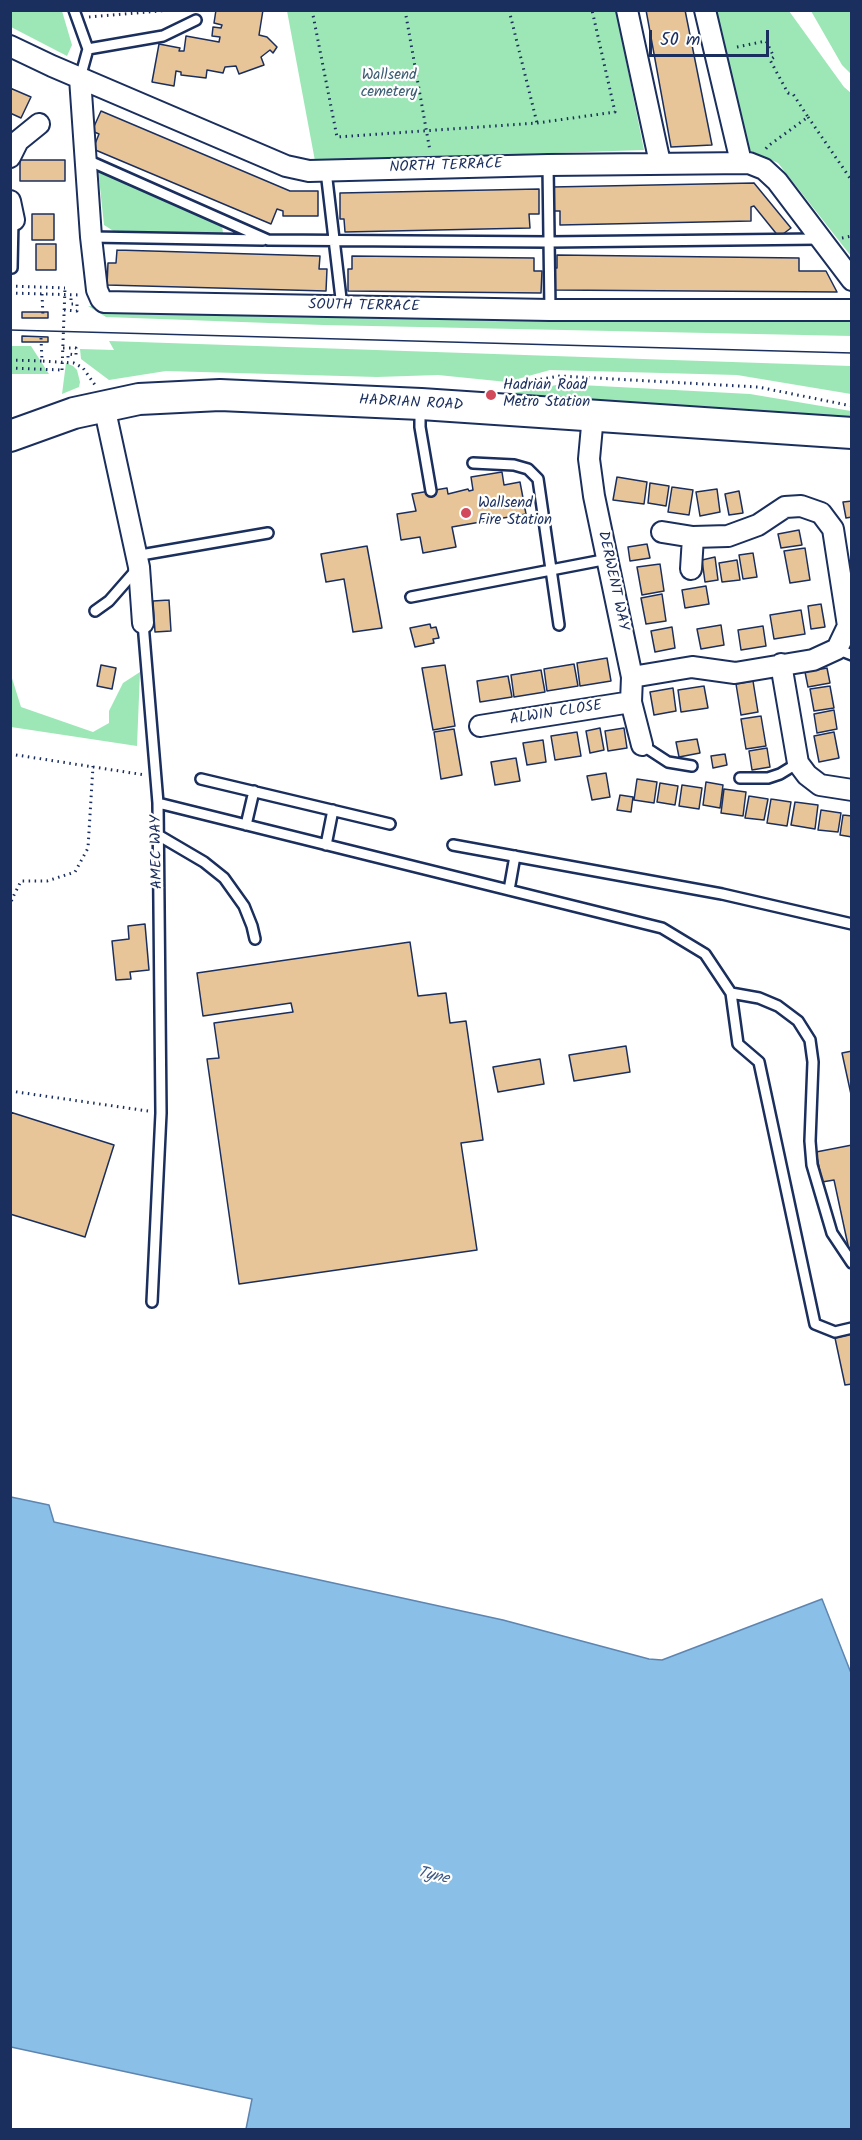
<!DOCTYPE html>
<html>
<head>
<meta charset="utf-8">
<style>
	body { margin:0 }
	#map { position:relative; width:862px; height:2140px; overflow:hidden; background:#fff; font-family:Kalam,sans-serif }
	canvas { display:block }
	.frame { position:absolute; inset:0; border:12px solid #1b2f5e; pointer-events:none }
	.scale { position:absolute; left:649px; top:30px; width:120px; height:27px; box-sizing:border-box; border:3px solid #1b2f5e; border-top:0; padding-left:8px; font-size:18px; line-height:21px; white-space:nowrap; color:#1b2f5e; -webkit-text-stroke:4px #fff; paint-order:stroke }
</style>
</head>
<body>
<div id="map">
<canvas width="862" height="2140"></canvas>
<div class="frame"></div>
<div class="scale">50 m</div>
</div>
<script>
const ctx = document.querySelector('canvas').getContext('2d');
ctx.lineJoin = 'round';
function fillPath(path, color) {
  ctx.fillStyle = color;
  ctx.fill(path, 'evenodd');
}
function poly(rows) {
  const path = new Path2D();
  for (const r of rows) {
    path.moveTo(r[0], r[1]);
    for (let i = 2; i < r.length; i += 2) path.lineTo(r[i], r[i + 1]);
  }
  return path;
}
function trace(path, color, width, dash) {
  ctx.strokeStyle = color;
  ctx.lineWidth = width;
  ctx.lineCap = dash ? 'butt' : 'round';
  ctx.setLineDash(dash || []);
  ctx.stroke(path);
}
function write(font, color, halo, rows, align = 'center') {
  ctx.font = font + ' Kalam,sans-serif';
  ctx.lineWidth = 4.5;
  ctx.setLineDash([]);
  ctx.textBaseline = 'middle';
  ctx.strokeStyle = halo;
  ctx.fillStyle = color;
  for (const [text, x, y, turn = 0] of rows) {
    ctx.save();
    ctx.translate(x, y);
    ctx.rotate((+turn || 0) * Math.PI / 180);
    ctx.textAlign = isNaN(turn) ? turn : align;
    if (halo) ctx.strokeText(text, 0, 0);
    ctx.fillText(text, 0, 0);
    ctx.restore();
  }
}
const green = poly([
	[10,11,62,11,72,45,67,56,11,27],
	[287,11,616,11,644,150,315,161],
	[715,11,789,11,844,87,851,93,851,256,778,163,749,150],
	[811,11,851,11,851,74,842,65],
	[98,169,222,226,223,233,115,232,104,225],
	[88,306,232,314,851,318,852,336,323,325,106,317],
	[109,341,851,366,851,394,737,375,550,370,507,382,438,375,377,377,166,371,109,380,81,359,80,349,114,350],
	[11,346,31,346,49,374,11,374],
	[66,363,73,366,77,370,80,382,79,387,62,394],
	[562,384,750,394,851,411,851,426,568,407,508,394],
	[140,672,137,746,11,727,11,675,21,707,93,732,109,723,109,711,123,683]
]);
const water = poly([
	[11,1497,49,1505,54,1522,503,1620,649,1659,662,1660,822,1599,851,1673,851,2129,246,2129,252,2099,11,2047,11,1497]
]);
const building = poly([
	[216,10,263,10,259,35,267,37,277,47,273,53,270,50,261,57,264,65,239,74,236,66,225,67,223,73,207,70,206,78,181,75,181,72,176,71,174,86,152,82,159,44,180,48,179,51,184,51,186,36,219,42,220,37,212,36,213,27,221,28,222,25,214,23,216,10],
	[646,10,685,10,712,145,671,147,646,10],
	[10,88,31,97,21,118,10,113,10,88],
	[101,111,290,191,318,191,318,216,283,216,283,211,277,209,271,224,93,149,99,134,92,131,101,111],
	[20,160,65,160,65,181,20,181,20,160],
	[754,183,791,228,779,237,754,206,751,207,751,221,560,225,560,211,553,211,552,187,754,183],
	[539,189,539,214,529,214,530,228,345,232,344,219,340,219,340,193,539,189],
	[32,214,54,214,54,240,32,240,32,214],
	[36,244,56,244,56,270,36,270,36,244],
	[117,250,320,256,319,269,327,269,326,291,107,285,108,263,116,263,117,250],
	[557,255,799,258,799,271,826,271,837,292,553,290,553,268,557,268,557,255],
	[352,256,534,258,534,271,542,271,541,293,348,291,348,269,352,269,352,256],
	[22,312,48,312,48,318,22,318,22,312],
	[22,336,48,337,48,342,22,342,22,336],
	[502,472,504,485,520,482,526,514,452,527,456,547,423,553,420,537,401,540,397,514,416,511,412,494,447,488,448,494,468,489,469,491,473,490,471,477,502,472],
	[617,477,647,482,644,504,613,500,617,477],
	[650,483,669,486,666,506,648,503,650,483],
	[672,487,693,490,689,515,668,512,672,487],
	[717,489,720,512,700,516,696,492,717,489],
	[739,491,743,513,729,515,725,494,739,491],
	[852,501,852,517,846,518,843,502,852,501],
	[799,530,802,545,781,548,778,534,799,530],
	[647,544,650,558,630,561,628,547,647,544],
	[367,546,382,628,353,632,344,579,326,582,321,554,367,546],
	[805,548,810,580,790,583,784,551,805,548],
	[753,553,757,577,743,579,739,555,753,553],
	[715,557,718,580,705,582,702,560,715,557],
	[737,560,740,580,722,582,719,563,737,560],
	[660,564,664,591,642,595,637,567,660,564],
	[706,586,709,604,685,608,682,590,706,586],
	[662,594,666,621,646,624,641,598,662,594],
	[169,600,171,631,155,632,153,601,169,600],
	[821,604,825,627,811,629,808,606,821,604],
	[801,610,805,634,774,639,770,615,801,610],
	[430,624,431,628,436,627,439,638,433,639,434,643,415,647,410,628,430,624],
	[721,625,724,645,701,649,697,629,721,625],
	[763,626,766,646,741,650,738,630,763,626],
	[672,627,675,648,655,652,651,631,672,627],
	[607,658,611,681,580,686,577,663,607,658],
	[574,664,578,686,547,691,544,669,574,664],
	[101,665,116,668,112,689,97,686,101,665],
	[445,665,455,726,433,730,422,668,445,665],
	[827,668,830,683,808,687,805,672,827,668],
	[541,670,545,692,514,697,511,675,541,670],
	[508,676,512,697,480,702,477,681,508,676],
	[753,681,758,712,741,715,736,684,753,681],
	[704,686,708,708,681,712,678,690,704,686],
	[830,686,834,708,814,711,810,689,830,686],
	[673,688,676,711,654,715,650,692,673,688],
	[834,710,837,729,817,733,814,714,834,710],
	[761,716,766,746,746,749,741,719,761,716],
	[600,728,604,750,590,753,586,731,600,728],
	[624,728,627,748,608,751,605,731,624,728],
	[454,729,462,775,441,779,434,732,454,729],
	[577,732,581,756,555,760,551,736,577,732],
	[834,732,839,758,819,762,814,736,834,732],
	[697,739,700,753,679,757,676,742,697,739],
	[543,740,546,762,527,765,523,743,543,740],
	[767,748,770,767,752,770,749,751,767,748],
	[725,754,727,765,713,768,711,756,725,754],
	[516,758,520,781,495,785,491,762,516,758],
	[606,773,610,797,592,800,587,776,606,773],
	[637,779,657,782,654,803,634,800,637,779],
	[706,782,723,785,720,808,703,805,706,782],
	[660,783,678,786,675,805,657,802,660,783],
	[682,785,702,788,699,809,679,806,682,785],
	[724,789,746,792,743,816,721,813,724,789],
	[620,795,633,797,631,812,617,810,620,795],
	[749,796,768,799,764,820,745,818,749,796],
	[771,799,791,802,787,826,767,823,771,799],
	[795,802,818,805,815,829,791,825,795,802],
	[821,810,841,813,838,832,818,830,821,810],
	[843,815,852,816,852,837,840,835,843,815],
	[145,924,149,970,130,972,131,979,116,980,112,941,129,939,128,926,145,924],
	[410,942,418,996,446,993,450,1023,466,1021,483,1140,461,1143,477,1250,239,1284,207,1059,219,1058,214,1023,293,1012,291,1003,203,1016,197,973,410,942],
	[626,1046,630,1072,574,1081,569,1055,626,1046],
	[852,1051,852,1099,842,1053,852,1051],
	[540,1059,544,1084,498,1092,493,1067,540,1059],
	[10,1112,114,1145,85,1237,10,1214,10,1112],
	[852,1145,852,1250,849,1250,834,1180,822,1182,816,1152,852,1145],
	[852,1334,852,1384,845,1385,835,1338,852,1334]
]);
const path = poly([
	[312,10,337,137,537,123,615,112,592,10],
	[405,10,430,151],
	[509,10,537,123],
	[89,17,171,10],
	[737,47,766,41,774,57,770,60,788,93,793,94,808,117,768,146,764,151],
	[808,117,852,181],
	[842,238,852,236],
	[10,286,65,288],
	[10,293,81,295],
	[42,294,43,317],
	[64,310,77,311,77,304,71,304,71,295],
	[41,338,42,361,74,363,83,368,95,385],
	[63,348,76,348,76,355,68,354,68,362],
	[10,360,42,361],
	[10,368,62,370],
	[505,385,560,376,758,387,852,406],
	[10,754,145,775],
	[10,907,12,899,21,881,47,881,75,872,88,848,93,766],
	[10,1091,148,1111]
]);
const lane = poly([
	[74,10,88,49,80,78],
	[88,49,163,36,196,20],
	[85,159,268,240,549,242,818,239],
	[548,165,550,310],
	[326,171,342,307],
	[91,237,263,240],
	[12,268,13,220],
	[420,407,420,427,431,491],
	[473,463,514,465,528,469,538,479,559,625],
	[135,556,268,533],
	[411,597,608,559],
	[95,611,109,601,137,569],
	[143,623,158,803,161,1113,152,1302],
	[837,649,852,655],
	[642,745,668,762,692,766],
	[740,778,768,778,780,774,798,763],
	[201,779,390,824],
	[158,803,662,928,705,954,731,993,738,1044,759,1062,815,1324,835,1332,852,1328],
	[246,825,254,791],
	[158,835,204,862,224,878,244,906,252,926,255,939],
	[326,845,333,810],
	[453,845,722,894,852,924],
	[509,890,515,856],
	[731,993,759,998,778,1006,798,1021,810,1040,813,1062,810,1141,812,1165,832,1233,852,1263]
]);
const street = poly([
	[627,10,660,163],
	[705,10,741,162],
	[10,46,52,66,286,166,309,171,548,165,749,163,764,169,777,181,852,280],
	[80,78,91,237,97,290,101,299,104,302,550,310,852,310],
	[10,157,18,141,39,124],
	[10,201,14,220],
	[104,406,139,567,143,623],
	[593,415,589,459,594,496,632,677,631,702,642,745],
	[691,569,693,537],
	[781,664,798,763,807,775,820,785,852,790],
	[632,677,692,667,735,673,813,660,837,649,848,626,833,529,821,513,801,506,785,507,758,525,728,536,693,537,662,532],
	[480,726,631,702]
]);
const primary = poly([
	[10,436,74,413,139,399,220,395,421,404,852,433]
]);
const tram = poly([
	[10,330,852,353]
]);
const pathBridge = poly([
	[62,370,65,288]
]);
const markers = [
	[491,395,6,"#d1495b"],
	[466,513,6,"#d1495b"]
];
const parkNames = [
	["Wallsend",389,76],
	["cemetery",389,93]
];
const streetNames = [
	["NORTH TERRACE",446,167,-2],
	["SOUTH TERRACE",364,307,1],
	["HADRIAN ROAD",411,404,3],
	["DERWENT WAY",612,581,78],
	["ALWIN CLOSE",556,714,-9],
	["AMEC WAY",158,852,-91]
];
const poiNames = [
	["Hadrian Road",503,386],
	["Metro Station",503,403],
	["Wallsend",478,504],
	["Fire Station",478,521]
];
const waterNames = [
	["Tyne",433,1877,13]
];
fillPath(green, '#9de7b6');
fillPath(water, '#8abfe7');
trace(water, '#5e85b0', 1.5);
fillPath(building, '#e7c598');
trace(building, '#1b2f5e', 1.5);
trace(lane, '#1b2f5e', 14);
trace(street, '#1b2f5e', 24);
trace(primary, '#1b2f5e', 34);
trace(path, '#1b2f5e', 3, [1.5, 4.5]);
trace(lane, '#fff', 9);
trace(street, '#fff', 20);
trace(primary, '#fff', 30);
trace(tram, '#1b2f5e', 1.5);
trace(pathBridge, '#1b2f5e', 3, [1.5, 4.5]);
for (const [x, y, r, color] of markers) {
  const dot = new Path2D();
  dot.arc(x, y, r, 0, 2 * Math.PI);
  ctx.fillStyle = color;
  ctx.fill(dot);
  trace(dot, '#fff', 2);
}
write('15px', '#3c5d74', '#fff', parkNames);
write('15px', '#1b2f5e', '#fff', streetNames);
write('15px', '#1b2f5e', '#fff', poiNames, 'left');
write('italic 16px', '#3c5a87', '#fff', waterNames);
</script>
</body>
</html>
